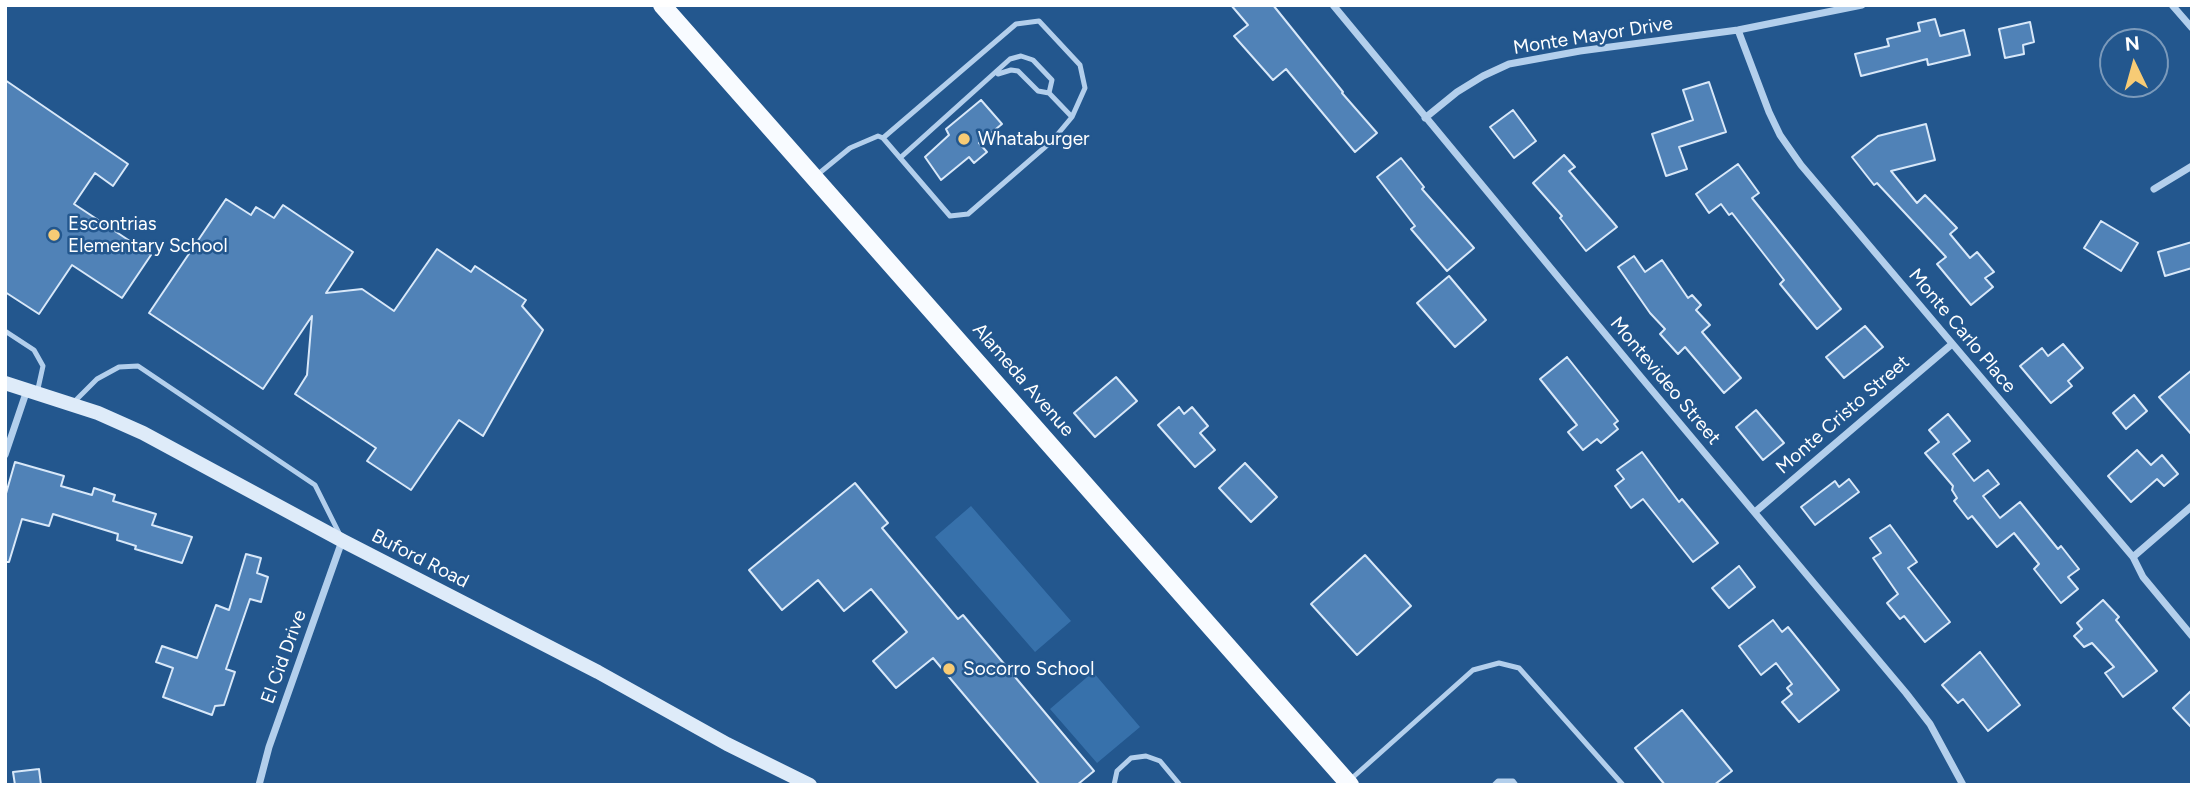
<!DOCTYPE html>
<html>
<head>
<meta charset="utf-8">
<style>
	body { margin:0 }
	#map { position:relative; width:2197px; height:790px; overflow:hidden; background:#23578e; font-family:Figtree,sans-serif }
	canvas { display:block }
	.frame { position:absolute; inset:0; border:7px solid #fff; pointer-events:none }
	.north { position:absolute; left:2099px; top:28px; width:70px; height:70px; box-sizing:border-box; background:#23578e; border:2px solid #7b9abb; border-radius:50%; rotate:355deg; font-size:19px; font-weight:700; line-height:28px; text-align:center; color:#fff }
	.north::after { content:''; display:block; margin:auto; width:24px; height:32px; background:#f7cb75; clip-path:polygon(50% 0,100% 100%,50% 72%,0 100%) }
</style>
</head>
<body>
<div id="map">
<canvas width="2197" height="790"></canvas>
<div class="frame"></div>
<div class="north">N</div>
</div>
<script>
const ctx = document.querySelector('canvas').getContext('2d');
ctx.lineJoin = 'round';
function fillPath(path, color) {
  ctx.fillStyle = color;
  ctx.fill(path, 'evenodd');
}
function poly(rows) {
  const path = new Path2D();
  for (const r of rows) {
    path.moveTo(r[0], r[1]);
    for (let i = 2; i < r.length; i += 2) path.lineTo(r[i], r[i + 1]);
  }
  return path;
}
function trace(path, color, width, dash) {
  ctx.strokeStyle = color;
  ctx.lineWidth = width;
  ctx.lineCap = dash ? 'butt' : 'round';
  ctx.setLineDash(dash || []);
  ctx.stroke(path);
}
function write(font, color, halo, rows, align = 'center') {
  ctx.font = font + ' Figtree,sans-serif';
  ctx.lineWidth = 5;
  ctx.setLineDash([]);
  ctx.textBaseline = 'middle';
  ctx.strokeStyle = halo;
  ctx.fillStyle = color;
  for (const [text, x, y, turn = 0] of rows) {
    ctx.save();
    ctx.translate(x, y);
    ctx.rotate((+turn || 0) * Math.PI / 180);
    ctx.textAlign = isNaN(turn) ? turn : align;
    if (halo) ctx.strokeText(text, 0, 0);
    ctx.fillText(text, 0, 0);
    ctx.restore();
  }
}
const green = poly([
	[971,506,1071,621,1035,652,935,537],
	[1093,672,1140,727,1097,763,1050,709]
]);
const building = poly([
	[1231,5,1273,5,1343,92,1342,93,1377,133,1355,152,1286,69,1273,80,1234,36,1248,25,1231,5],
	[1935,19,1940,36,1964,30,1970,55,1928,65,1927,59,1861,76,1855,54,1889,46,1887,39,1920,31,1918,23,1935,19],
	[2030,22,2034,42,2023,45,2024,54,2005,58,1999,29,2030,22],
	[5,80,128,164,113,186,95,173,74,204,151,255,122,298,72,265,39,314,5,292,5,80],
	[1709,82,1726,132,1679,147,1687,169,1666,176,1652,134,1693,120,1683,90,1709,82],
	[981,100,1002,124,979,143,987,152,974,163,969,157,941,180,925,157,949,135,946,129,981,100],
	[1513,110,1536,141,1514,158,1490,127,1513,110],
	[1926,124,1935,160,1891,171,1917,203,1925,195,1957,228,1950,234,1970,258,1977,252,1994,272,1985,278,1993,287,1971,305,1937,264,1946,257,1877,183,1874,185,1852,157,1878,136,1926,124],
	[1564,155,1575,167,1569,171,1617,227,1586,251,1560,218,1562,216,1533,183,1564,155],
	[1401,158,1424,187,1422,189,1474,248,1447,271,1411,229,1415,226,1377,177,1401,158],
	[1738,164,1759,193,1752,198,1841,309,1817,329,1780,284,1784,280,1732,213,1729,215,1721,204,1709,213,1696,194,1738,164],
	[226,199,251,215,256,207,274,218,283,205,353,252,326,293,362,289,394,311,437,249,471,272,475,266,526,300,522,306,543,330,483,436,459,420,411,490,367,461,376,448,295,394,307,375,312,316,263,389,149,313,226,199],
	[2101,221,2138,243,2121,271,2084,248,2101,221],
	[2192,242,2192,268,2165,276,2158,252,2192,242],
	[1634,256,1645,272,1662,260,1688,298,1692,295,1701,305,1696,310,1710,325,1702,332,1741,378,1724,393,1685,347,1678,354,1660,334,1665,329,1650,313,1618,267,1634,256],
	[1449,276,1486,320,1455,347,1417,303,1449,276],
	[1865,326,1883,347,1844,378,1826,357,1865,326],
	[2063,344,2083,368,2068,381,2072,386,2051,403,2020,366,2042,348,2048,356,2063,344],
	[1567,357,1618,421,1614,424,1618,429,1601,443,1597,439,1583,450,1568,432,1577,425,1540,379,1567,357],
	[2192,370,2192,435,2159,397,2192,370],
	[1116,377,1137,401,1095,437,1074,413,1116,377],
	[2134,395,2147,411,2126,429,2113,413,2134,395],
	[1179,407,1184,414,1192,407,1208,426,1200,433,1215,450,1195,467,1158,425,1179,407],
	[1756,410,1784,443,1763,460,1736,427,1756,410],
	[1948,414,1970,441,1953,454,1974,481,1988,470,1999,484,1983,496,2000,518,2020,502,2058,549,2061,546,2079,569,2068,577,2078,589,2061,603,2034,569,2039,564,2014,533,1997,547,1972,516,1968,519,1954,501,1957,498,1952,490,1953,486,1925,453,1939,442,1929,430,1948,414],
	[2137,450,2151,465,2162,455,2178,474,2164,486,2157,479,2131,502,2108,476,2137,450],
	[1642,452,1679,502,1682,499,1718,543,1693,562,1643,499,1631,508,1615,486,1624,479,1617,470,1642,452],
	[15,462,64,476,61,486,92,495,94,488,115,495,113,501,156,514,152,525,192,537,182,563,135,549,136,546,117,540,118,534,53,514,49,526,22,519,9,562,5,562,5,497,15,462],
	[1245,463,1277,497,1251,522,1219,488,1245,463],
	[1849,479,1859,492,1815,525,1801,507,1835,481,1839,487,1849,479],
	[855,483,888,523,882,528,958,619,963,615,1094,771,1077,785,1040,785,933,658,896,688,873,661,907,632,871,589,844,611,818,580,782,610,749,570,855,483],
	[1890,525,1917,562,1908,568,1950,622,1925,642,1904,616,1900,619,1887,603,1898,594,1873,558,1881,553,1870,538,1890,525],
	[246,554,261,558,257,573,268,577,261,602,250,599,226,669,235,672,224,705,215,706,212,715,163,697,173,668,156,662,162,646,197,658,216,605,229,610,246,554],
	[1365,555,1411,606,1357,655,1311,604,1365,555],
	[1739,566,1755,587,1729,608,1712,588,1739,566],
	[2103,600,2119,617,2116,620,2157,671,2123,697,2105,673,2114,667,2092,643,2084,647,2074,636,2082,629,2077,623,2103,600],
	[1773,620,1782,632,1788,627,1839,690,1799,722,1782,702,1792,694,1787,688,1792,684,1776,663,1761,675,1739,646,1773,620],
	[1980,652,2020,705,1988,731,1963,699,1958,703,1942,685,1980,652],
	[2192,690,2192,728,2173,708,2192,690],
	[1682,710,1732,771,1714,785,1665,785,1635,748,1682,710],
	[39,769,41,785,15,785,13,772,39,769]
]);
const lane = poly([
	[998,74,1011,70,1018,71,1038,91,1049,93],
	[900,158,1010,59,1021,56,1033,60,1052,80,1049,93,1072,117],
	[817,175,850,148,878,136,883,138,1016,24,1039,21,1080,65,1085,88,1072,117,1052,141,968,214,950,216,883,138],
	[5,331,34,350,43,366,37,393],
	[73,403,97,379,119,367,138,366,315,485,340,535],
	[1351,779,1473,670,1499,663,1519,668,1623,785],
	[1114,785,1117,771,1131,758,1146,756,1160,761,1180,785],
	[1494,785,1498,781,1513,781,1516,785]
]);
const street = poly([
	[1333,5,1640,376,1906,693,1930,724,1963,785],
	[2172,5,2192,28],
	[1738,30,1769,112,1780,135,1801,165,2133,557,2143,577,2192,636],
	[1425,118,1457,92,1483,76,1509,64,1580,51,1738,30,1862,5],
	[2154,189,2192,166],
	[5,455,27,390],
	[1755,512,1952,344],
	[2133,557,2192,506],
	[259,785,269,747,342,541]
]);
const secondary = poly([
	[5,383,98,413,143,433,343,541,598,672,727,744,810,785]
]);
const primary = poly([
	[662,5,1350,785]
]);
const markers = [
	[964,139,7,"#f7cb75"],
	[54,235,7,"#f7cb75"],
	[949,669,7,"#f7cb75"]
];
const streetNames = [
	["Monte Mayor Drive",1593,36,-9],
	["Monte Carlo Place",1962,331,50],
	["Alameda Avenue",1023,380,49],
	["Montevideo Street",1665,381,50],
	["Monte Cristo Street",1843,415,-41],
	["Buford Road",420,559,27],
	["El Cid Drive",284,657,-70]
];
const poiNames = [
	["Whataburger",978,139],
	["Escontrias",68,224],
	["Elementary School",68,246],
	["Socorro School",963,669]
];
fillPath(green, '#3771ab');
fillPath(building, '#5082b7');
trace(building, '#d8e8f9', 2);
trace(lane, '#b3cfec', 5);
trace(street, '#b3cfec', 7);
trace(secondary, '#deebf9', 14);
trace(primary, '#f8fbff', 18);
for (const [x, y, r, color] of markers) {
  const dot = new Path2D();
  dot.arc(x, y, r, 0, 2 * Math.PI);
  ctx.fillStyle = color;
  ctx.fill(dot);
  trace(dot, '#23578e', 2.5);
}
write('19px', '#fff', '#23578e', streetNames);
write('19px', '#fff', '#23578e', poiNames, 'left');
</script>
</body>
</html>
